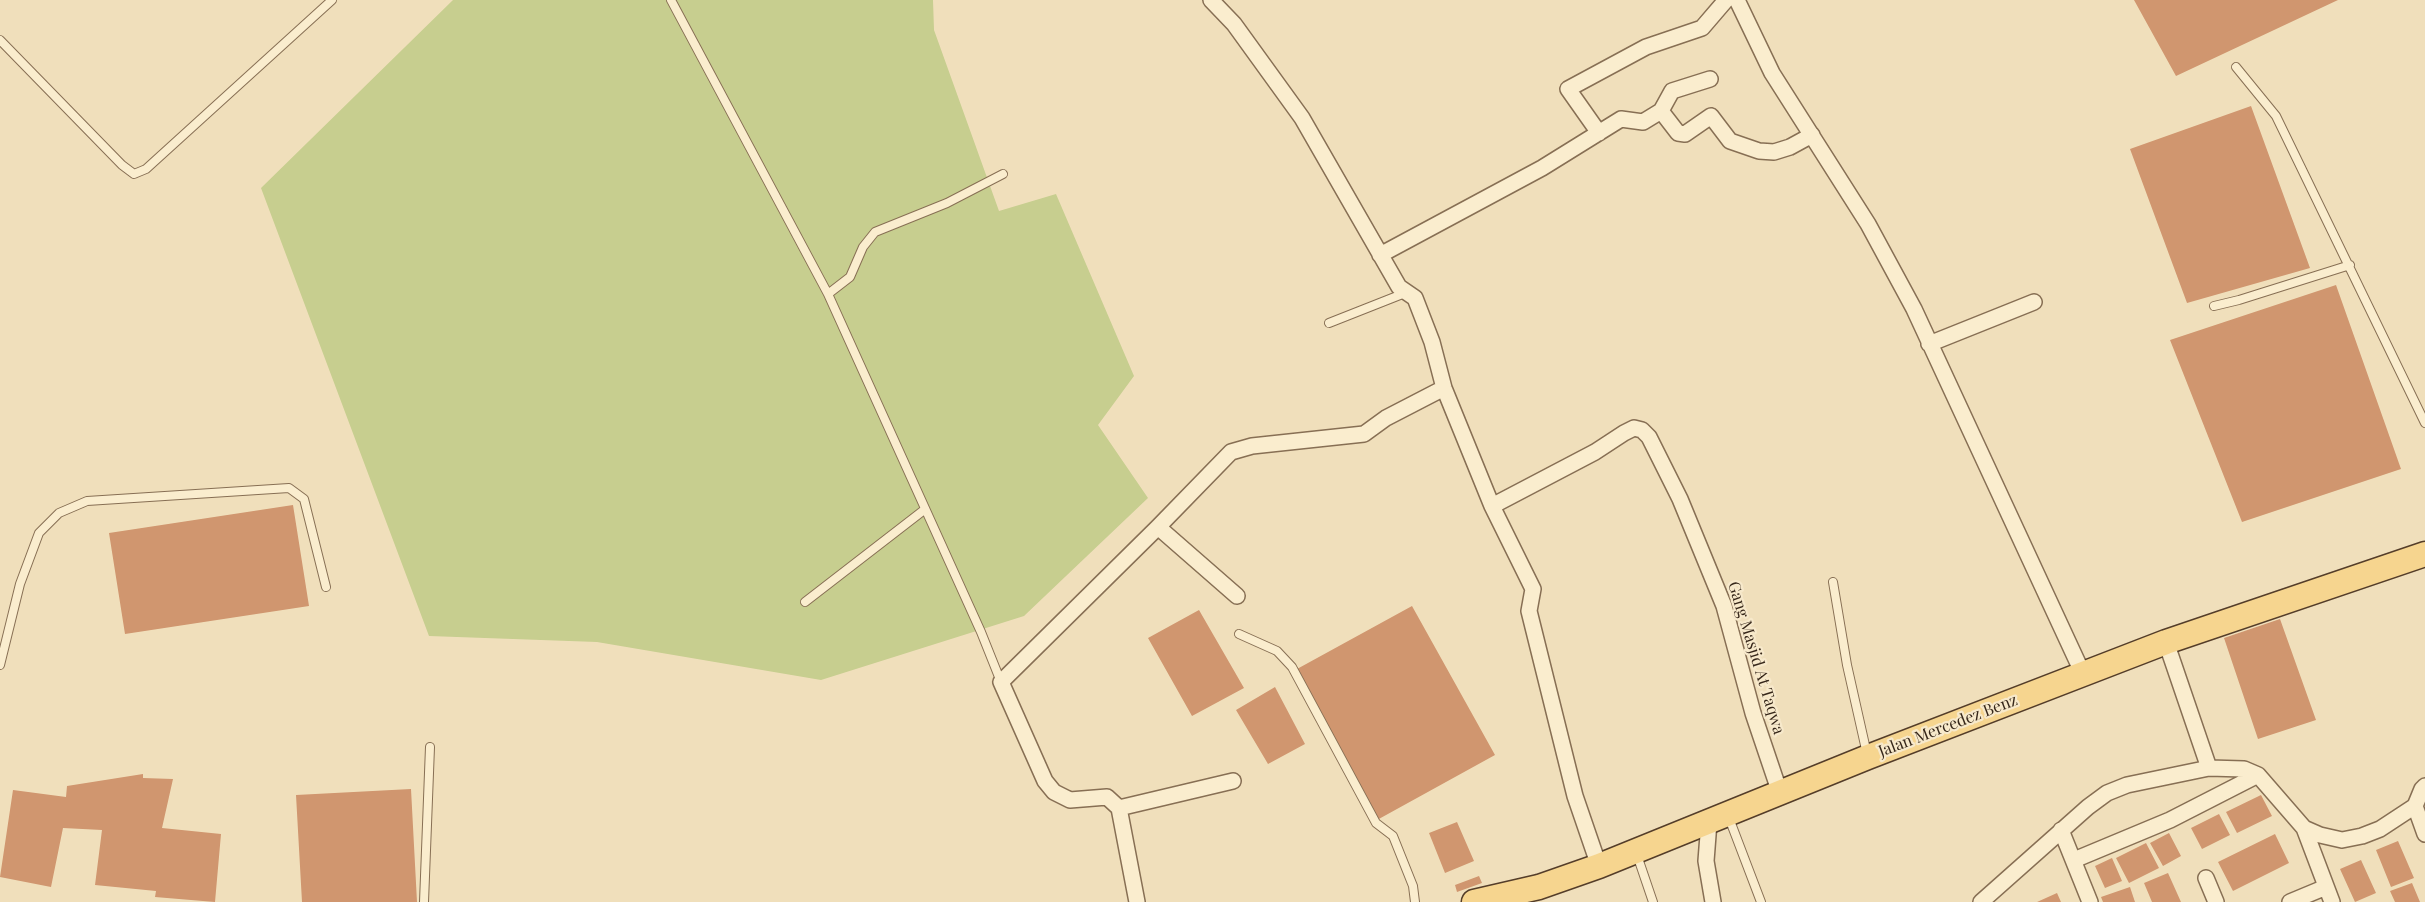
<!DOCTYPE html>
<html>
<head>
<meta charset="utf-8">
<style>
	body { margin:0 }
	canvas { display:block; background:#f0dfbb }
</style>
</head>
<body>
<canvas width="2425" height="902"></canvas>
<script>
const ctx = document.querySelector('canvas').getContext('2d');
ctx.lineJoin = 'round';
function fillPath(path, color) {
  ctx.fillStyle = color;
  ctx.fill(path, 'evenodd');
}
function poly(rows) {
  const path = new Path2D();
  for (const r of rows) {
    path.moveTo(r[0], r[1]);
    for (let i = 2; i < r.length; i += 2) path.lineTo(r[i], r[i + 1]);
  }
  return path;
}
function trace(path, color, width, dash) {
  ctx.strokeStyle = color;
  ctx.lineWidth = width;
  ctx.lineCap = dash ? 'butt' : 'round';
  ctx.setLineDash(dash || []);
  ctx.stroke(path);
}
function write(font, color, halo, rows, align = 'center') {
  ctx.font = font + ' "Playfair Display",serif';
  ctx.lineWidth = 4.5;
  ctx.setLineDash([]);
  ctx.textBaseline = 'middle';
  ctx.strokeStyle = halo;
  ctx.fillStyle = color;
  for (const [text, x, y, turn = 0] of rows) {
    ctx.save();
    ctx.translate(x, y);
    ctx.rotate((+turn || 0) * Math.PI / 180);
    ctx.textAlign = isNaN(turn) ? turn : align;
    if (halo) ctx.strokeText(text, 0, 0);
    ctx.fillText(text, 0, 0);
    ctx.restore();
  }
}
const green = poly([
	[453,0,933,0,934,30,999,211,1056,194,1134,376,1098,425,1148,498,1024,616,821,680,597,642,429,636,261,188]
]);
const building = poly([
	[2134,0,2338,0,2176,76],
	[2251,106,2310,268,2187,303,2130,149],
	[2336,285,2401,469,2242,522,2170,340],
	[293,505,309,606,125,634,109,533],
	[1412,606,1495,755,1377,820,1297,669],
	[1199,610,1244,688,1192,716,1148,638],
	[2280,619,2316,720,2258,739,2224,638],
	[1275,687,1305,744,1268,764,1236,710],
	[143,774,143,778,173,779,162,828,221,834,215,902,155,897,156,891,95,885,102,830,63,828,51,887,0,877,13,790,66,797,67,786],
	[411,789,417,902,302,902,296,795],
	[2261,795,2272,816,2237,833,2226,812],
	[2219,814,2230,835,2202,849,2191,828],
	[1457,822,1474,861,1445,873,1429,833],
	[2169,833,2181,856,2163,866,2150,843],
	[2275,834,2289,863,2233,891,2218,862],
	[2398,841,2414,878,2391,887,2376,850],
	[2146,843,2159,868,2129,883,2116,858],
	[2112,858,2122,881,2105,888,2095,866],
	[2361,860,2376,893,2355,902,2340,869],
	[2168,873,2181,902,2152,902,2144,883],
	[1479,876,1482,883,1457,892,1455,885],
	[2412,883,2420,902,2395,902,2390,891],
	[2130,887,2135,902,2103,902,2101,897],
	[2057,893,2061,902,2037,902]
]);
const service = poly([
	[671,0,828,294,981,632,1001,682],
	[0,40,122,165,134,174,146,169,332,0],
	[2236,67,2276,116,2425,423],
	[828,294,850,277,863,247,875,232,947,203,1003,174],
	[2214,306,2239,300,2350,265],
	[1329,323,1405,293],
	[1833,582,1847,665,1867,754],
	[805,602,924,510],
	[1239,634,1277,651,1292,667,1376,823,1393,836,1413,886,1415,902],
	[0,665,20,584,39,533,59,513,87,501,289,488,304,499,326,587],
	[1729,818,1761,902],
	[1637,855,1653,902],
	[424,902,430,747]
]);
const minor = poly([
	[1211,0,1234,24,1302,118,1399,287,1415,298,1432,342,1444,388,1492,506,1533,589,1529,611,1575,796,1599,866],
	[1737,0,1772,73,1868,224,1914,309,2083,674],
	[1661,111,1672,91,1710,79],
	[1599,133,1568,89,1646,47,1702,28,1726,0],
	[1380,255,1542,168,1621,119,1643,122,1661,111,1678,133,1685,134,1711,116,1730,141,1759,151,1774,152,1790,147,1812,135],
	[1929,344,2034,302],
	[1492,506,1595,452,1624,433,1634,428,1642,430,1649,437,1680,499,1724,606,1753,713,1780,793],
	[1158,527,1237,596],
	[2166,642,2209,768],
	[2415,806,2425,834],
	[1119,808,1233,781],
	[1709,822,1706,861,1713,902],
	[2304,828,2332,902],
	[2061,830,2090,902],
	[2074,860,2170,820,2258,775],
	[2206,878,2216,902],
	[1137,902,1119,808,1107,797,1070,800,1054,792,1045,781,1001,682,1158,527,1231,452,1252,446,1364,434,1386,418,1444,388],
	[1981,902,2088,807,2107,793,2127,785,2209,768,2244,769,2258,775,2304,828,2320,835,2342,840,2362,836,2380,829,2415,806,2422,789,2425,786],
	[2290,902,2326,887]
]);
const primary = poly([
	[1474,902,1539,887,1599,866,1868,757,2166,642,2425,554]
]);
const streetNames = [
	["Gang Masjid At Taqwa",1756,658,73],
	["Jalan Mercedez Benz",1948,726,-21]
];
fillPath(green, '#c7ce8f');
fillPath(building, '#d0966f');
trace(service, '#876f54', 10);
trace(minor, '#876f54', 18);
trace(primary, '#543d29', 27);
trace(service, '#faedce', 8);
trace(minor, '#faedce', 15);
trace(primary, '#f6d58f', 24);
write('16px', '#36271a', '#f7e9cb', streetNames);
</script>
</body>
</html>
